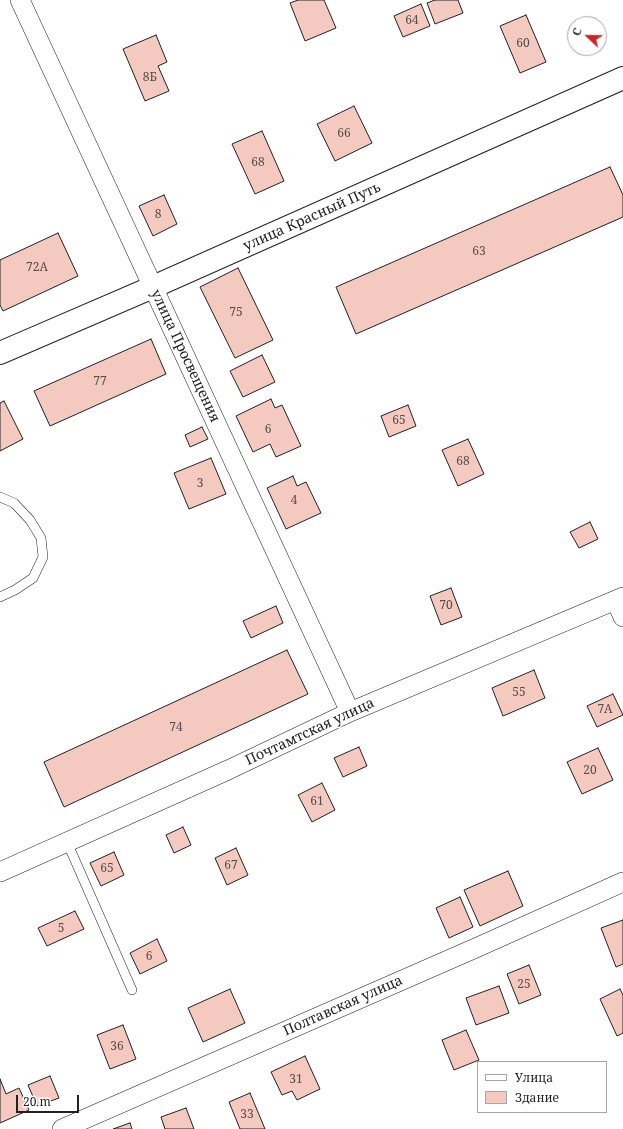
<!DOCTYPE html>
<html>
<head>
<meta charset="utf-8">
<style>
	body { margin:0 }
	#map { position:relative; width:623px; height:1129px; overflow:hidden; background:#fff; font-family:"Noto Serif",serif }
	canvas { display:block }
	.legend { position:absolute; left:477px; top:1061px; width:130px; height:52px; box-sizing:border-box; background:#fff; border:1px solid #a7a7a7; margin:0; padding:5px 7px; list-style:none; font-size:12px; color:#222 }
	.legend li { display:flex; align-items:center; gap:8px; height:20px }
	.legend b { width:20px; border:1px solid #a7a7a7 }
	.north { position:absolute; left:567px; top:16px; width:40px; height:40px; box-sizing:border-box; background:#fff; border:1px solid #a7a7a7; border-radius:50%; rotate:292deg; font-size:11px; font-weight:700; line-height:16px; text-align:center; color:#222 }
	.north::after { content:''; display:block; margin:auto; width:14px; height:18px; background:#c62828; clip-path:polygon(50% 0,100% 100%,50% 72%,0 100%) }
	.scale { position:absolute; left:16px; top:1095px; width:63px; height:18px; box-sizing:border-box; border:2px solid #222; border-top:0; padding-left:5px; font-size:12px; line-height:14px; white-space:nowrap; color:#222; -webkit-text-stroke:3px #fff; paint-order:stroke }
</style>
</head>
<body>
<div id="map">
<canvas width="623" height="1129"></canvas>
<ul class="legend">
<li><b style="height:5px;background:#fff"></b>Улица</li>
<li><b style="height:11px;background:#f3c9c0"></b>Здание</li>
</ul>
<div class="north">С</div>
<div class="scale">20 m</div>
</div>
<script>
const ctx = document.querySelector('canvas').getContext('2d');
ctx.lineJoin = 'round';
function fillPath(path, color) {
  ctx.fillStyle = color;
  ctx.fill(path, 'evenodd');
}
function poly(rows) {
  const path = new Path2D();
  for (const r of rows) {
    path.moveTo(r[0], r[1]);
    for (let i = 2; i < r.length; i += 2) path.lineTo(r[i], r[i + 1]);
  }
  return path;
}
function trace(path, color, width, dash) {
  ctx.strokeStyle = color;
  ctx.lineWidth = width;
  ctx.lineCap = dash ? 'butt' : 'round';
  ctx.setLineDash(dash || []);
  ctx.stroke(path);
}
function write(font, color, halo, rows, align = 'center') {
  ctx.font = font + ' "Noto Serif",serif';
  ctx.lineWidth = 3;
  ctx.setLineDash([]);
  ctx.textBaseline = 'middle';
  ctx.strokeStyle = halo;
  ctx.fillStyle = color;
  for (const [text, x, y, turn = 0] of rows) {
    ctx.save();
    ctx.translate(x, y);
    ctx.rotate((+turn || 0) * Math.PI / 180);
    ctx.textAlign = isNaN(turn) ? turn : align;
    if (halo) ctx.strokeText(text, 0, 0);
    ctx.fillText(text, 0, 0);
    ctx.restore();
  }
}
const building = poly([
	[298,0,324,0,336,28,305,41,290,3,298,0],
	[435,0,458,0,463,13,435,24,427,3,435,0],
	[421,4,430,26,403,37,394,16,421,4],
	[526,15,546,62,520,73,500,26,526,15],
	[156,35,167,62,158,66,169,91,145,101,123,49,156,35],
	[354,106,372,143,335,161,317,124,354,106],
	[262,131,284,181,255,194,232,144,262,131],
	[610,167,623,195,623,217,356,334,336,287,610,167],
	[164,195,177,224,153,236,139,206,164,195],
	[58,233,78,276,3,311,0,305,0,260,58,233],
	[238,268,273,340,235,358,200,287,238,268],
	[151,339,166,374,50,426,34,391,151,339],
	[262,355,275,382,243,397,230,371,262,355],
	[271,399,275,408,282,405,301,446,276,457,270,444,253,452,236,416,271,399],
	[4,401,23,439,0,451,0,403,4,401],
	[408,405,416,426,389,437,381,416,408,405],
	[202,427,208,439,190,447,185,435,202,427],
	[468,439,484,474,458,486,442,450,468,439],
	[211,458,226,494,189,509,174,473,211,458],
	[293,476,297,486,306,482,321,513,286,529,267,488,293,476],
	[590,522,598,539,579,548,570,532,590,522],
	[451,588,462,617,441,625,430,596,451,588],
	[276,606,283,623,251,638,243,621,276,606],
	[287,650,308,694,64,807,44,762,287,650],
	[534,670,545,698,503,716,492,688,534,670],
	[613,694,623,715,597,727,587,706,613,694],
	[359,747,367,766,343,777,334,758,359,747],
	[598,748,613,780,582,794,567,762,598,748],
	[322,783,335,810,312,822,298,795,322,783],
	[183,827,191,845,174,853,166,835,183,827],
	[236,848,248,875,227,885,215,858,236,848],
	[114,852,124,875,101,886,90,863,114,852],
	[508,871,523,906,480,926,464,890,508,871],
	[460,897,473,927,449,938,436,908,460,897],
	[75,911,84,929,47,946,38,928,75,911],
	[623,920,623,964,616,967,601,928,623,920],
	[157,939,167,961,140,974,130,953,157,939],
	[529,965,541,995,519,1004,507,974,529,965],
	[499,986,509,1013,476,1025,466,998,499,986],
	[230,989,245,1023,203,1042,188,1008,230,989],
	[620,989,623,995,623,1033,617,1036,600,999,620,989],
	[123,1025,136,1059,110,1069,97,1035,123,1025],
	[466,1030,479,1060,454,1070,442,1040,466,1030],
	[305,1056,320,1089,297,1100,292,1091,282,1095,271,1072,305,1056],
	[50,1076,59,1098,37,1106,28,1085,50,1076],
	[0,1079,6,1094,19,1088,29,1110,0,1123,0,1079],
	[250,1093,265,1129,240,1129,229,1102,250,1093],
	[186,1108,194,1129,165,1129,161,1117,186,1108],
	[130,1123,132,1129,113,1129,130,1123]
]);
const service = poly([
	[0,497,14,503,30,520,41,538,43,557,33,578,15,590,0,597],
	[67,842,132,990]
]);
const minor = poly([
	[20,0,350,712],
	[616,601,623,617],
	[0,872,228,770,350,712,623,597],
	[62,1129,478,947,623,882]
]);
const tertiary = poly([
	[0,353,153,287,623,78]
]);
const numberNames = [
	["64",412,21],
	["60",523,44],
	["8Б",150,78],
	["66",344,134],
	["68",258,163],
	["8",158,215],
	["63",479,252],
	["72А",37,268],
	["75",236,313],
	["77",100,382],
	["65",399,421],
	["6",268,430],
	["68",463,462],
	["3",200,484],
	["4",294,501],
	["70",446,606],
	["55",519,693],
	["7А",605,710],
	["74",176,728],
	["20",590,771],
	["61",317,802],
	["67",231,866],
	["65",107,869],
	["5",61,929],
	["6",149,957],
	["25",524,985],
	["36",117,1047],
	["31",296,1080],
	["33",247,1115]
];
const streetNames = [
	["улица Красный Путь",312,217,-24],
	["улица Просвещения",185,356,65],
	["Почтамтская улица",310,732,-25],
	["Полтавская улица",343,1006,-24]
];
fillPath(building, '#f3c9c0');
trace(building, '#222', 1);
trace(service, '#222', 10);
trace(minor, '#222', 20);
trace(tertiary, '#222', 24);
trace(service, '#fff', 9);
trace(minor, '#fff', 19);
trace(tertiary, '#fff', 22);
write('12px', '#564c4a', null, numberNames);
write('14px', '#222', '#fff', streetNames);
</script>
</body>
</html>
